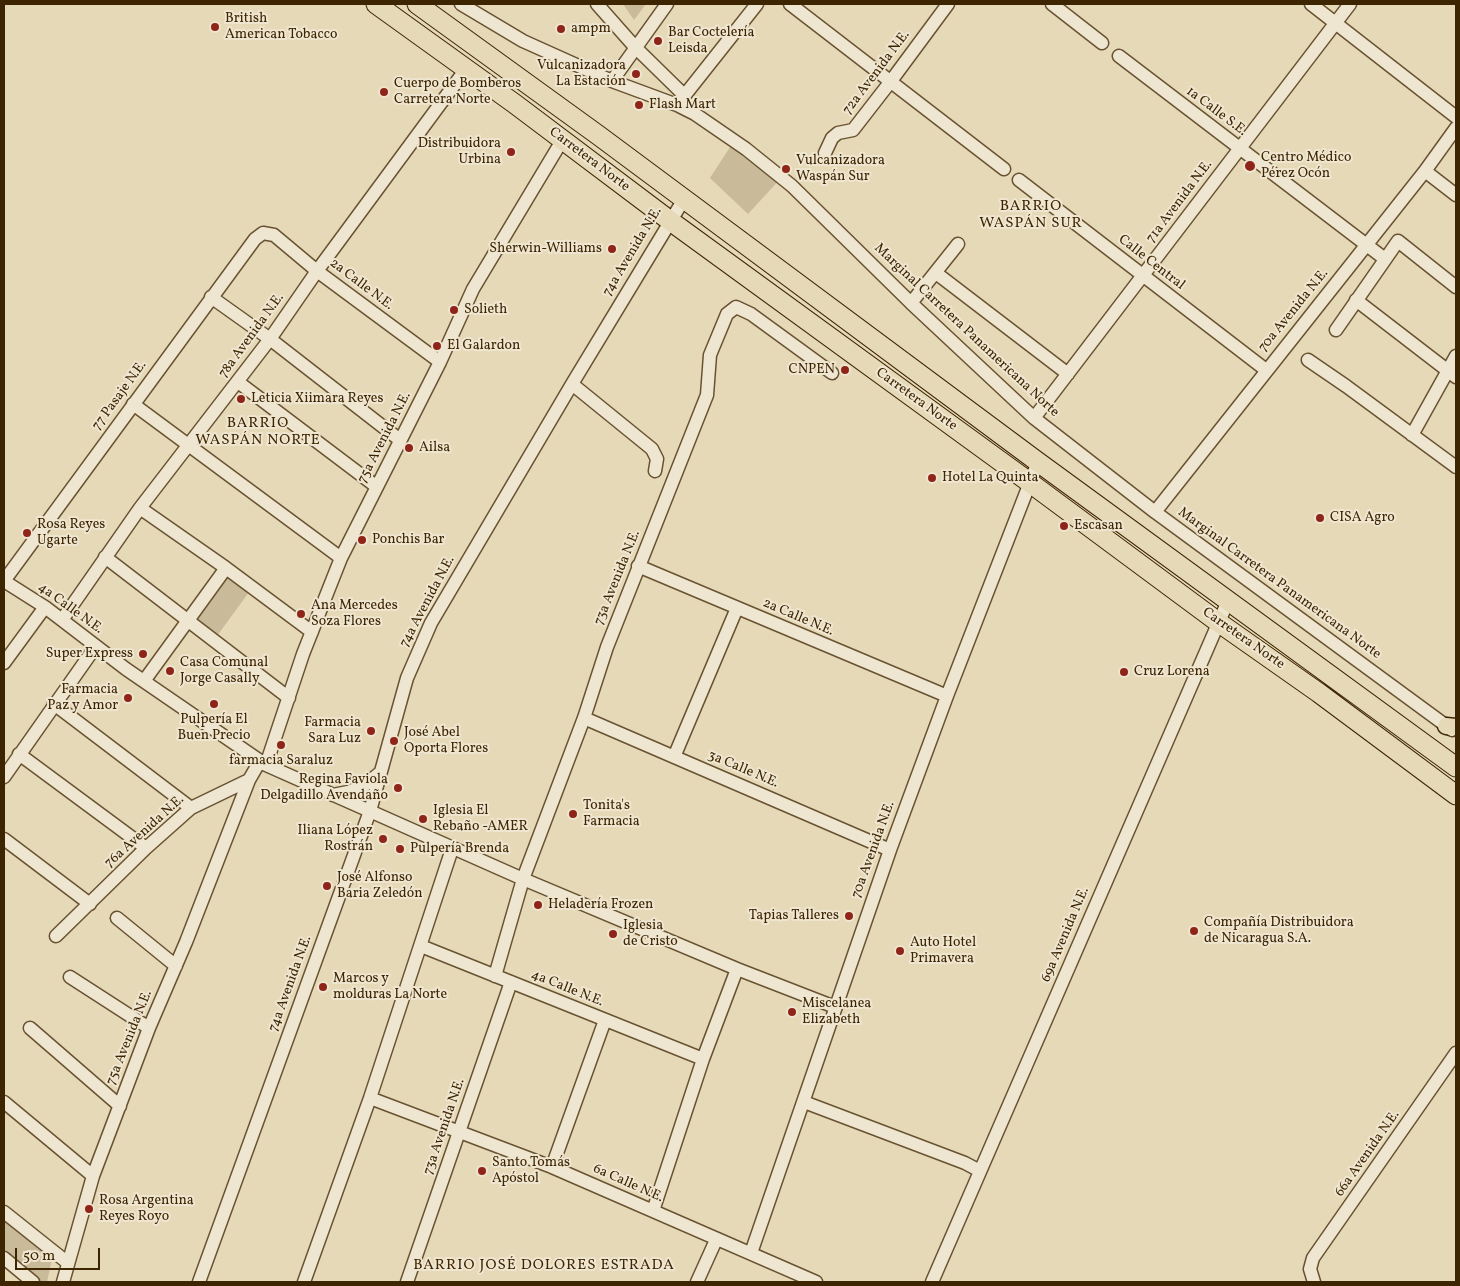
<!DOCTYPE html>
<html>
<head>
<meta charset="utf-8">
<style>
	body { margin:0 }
	#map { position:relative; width:1460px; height:1286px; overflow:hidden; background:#e6d9b8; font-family:Vollkorn,serif }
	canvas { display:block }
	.frame { position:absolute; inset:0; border:5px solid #3e2502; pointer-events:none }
	.scale { position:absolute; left:15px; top:1248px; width:85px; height:22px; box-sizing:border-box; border:2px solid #3e2502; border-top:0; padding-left:6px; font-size:15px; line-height:18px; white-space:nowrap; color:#3e2502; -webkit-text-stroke:4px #efe6d1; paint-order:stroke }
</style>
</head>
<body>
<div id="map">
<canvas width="1460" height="1286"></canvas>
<div class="frame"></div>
<div class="scale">50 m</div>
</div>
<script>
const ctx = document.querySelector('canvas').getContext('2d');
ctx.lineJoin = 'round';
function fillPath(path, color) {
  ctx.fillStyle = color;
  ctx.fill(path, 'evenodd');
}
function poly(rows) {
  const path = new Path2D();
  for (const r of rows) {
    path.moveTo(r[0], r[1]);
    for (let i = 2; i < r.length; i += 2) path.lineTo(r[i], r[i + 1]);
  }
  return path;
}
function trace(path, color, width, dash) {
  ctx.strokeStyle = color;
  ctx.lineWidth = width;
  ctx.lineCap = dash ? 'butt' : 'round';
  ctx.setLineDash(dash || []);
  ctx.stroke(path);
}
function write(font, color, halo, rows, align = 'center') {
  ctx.font = font + ' Vollkorn,serif';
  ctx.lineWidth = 4;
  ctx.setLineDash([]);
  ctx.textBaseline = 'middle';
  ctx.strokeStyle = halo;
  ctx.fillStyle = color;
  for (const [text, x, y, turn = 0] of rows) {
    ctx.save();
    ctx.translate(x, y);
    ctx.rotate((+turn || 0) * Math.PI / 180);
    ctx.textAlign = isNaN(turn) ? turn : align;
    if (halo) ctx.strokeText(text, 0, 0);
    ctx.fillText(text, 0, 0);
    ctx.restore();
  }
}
const green = poly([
	[623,4,646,4,634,20],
	[734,141,782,177,748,214,710,178],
	[225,575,249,592,217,636,193,618],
	[4,1208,54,1250,47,1282,24,1282,4,1264]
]);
const minor = poly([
	[461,4,523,41,612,81,677,105,695,114,746,149,792,186,911,303,1034,418,1155,512,1452,730],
	[597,4,635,47,684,95],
	[790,4,1004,169],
	[1052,4,1102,43],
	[1311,4,1456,117],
	[1119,56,1385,259],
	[612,81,667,4],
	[677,105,757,4],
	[825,153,832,138,838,133,853,130,891,81,948,4],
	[1425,171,1456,195],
	[1019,180,1266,370],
	[936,273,1068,374],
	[211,297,270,339,400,440],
	[1356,300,1456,377],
	[911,303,958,244],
	[1336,330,1398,241,1456,287],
	[1308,360,1346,386,1456,467],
	[238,382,377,487],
	[572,384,652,449,657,459,655,471],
	[133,404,341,558],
	[1034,418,1350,4],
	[1412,435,1456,356],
	[140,508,226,568,312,632],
	[1155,512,1425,171,1456,128],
	[105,557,289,698],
	[638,566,947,696],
	[4,581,45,607,126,669,266,765,523,879,737,969,835,1007],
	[4,581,255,239,263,233,274,235,317,271,440,362],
	[62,620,140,508,270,339,317,271,466,69],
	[4,663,45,607],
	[144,681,226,568],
	[54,704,191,808],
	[584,718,890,850],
	[19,754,146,848],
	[674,757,737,608],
	[266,765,303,654,341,558,440,362,473,289,563,139],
	[4,777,96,646],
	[333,795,348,792,365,785,381,772],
	[4,839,90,904],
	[117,918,176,966],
	[56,936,146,848,191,808,249,780,260,761],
	[421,946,703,1059],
	[495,976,523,879,584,718,607,647,707,395,710,355,727,314,736,307,751,314,832,373],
	[70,977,149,1028],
	[30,1028,120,1106],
	[370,1098,552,1167,816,1282],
	[4,1102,93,1176],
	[804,1102,965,1163,980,1171],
	[552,1167,605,1020],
	[653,1211,703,1059,737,969],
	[4,1212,68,1263],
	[751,1253,890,850,947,696,1038,462],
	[4,1258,33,1282],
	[63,1282,93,1176,149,1028,186,942,249,780],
	[199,1282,370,811,407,678,431,623,572,384,684,199],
	[304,1282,370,1098,452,849],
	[407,1282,511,982],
	[697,1282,716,1240],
	[932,1282,1228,601],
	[1314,1282,1310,1269,1313,1258,1456,1053]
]);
const major = poly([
	[1446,726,1456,727]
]);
const highway = poly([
	[376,4,515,104,669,220,1029,482,1218,622,1319,693,1456,795],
	[417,4,598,135,1038,462,1456,767]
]);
const markers = [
	[215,27,5,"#8f2418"],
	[561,29,5,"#8f2418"],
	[658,41,5,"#8f2418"],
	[636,74,5,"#8f2418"],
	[384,92,5,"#8f2418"],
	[639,105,5,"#8f2418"],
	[511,152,5,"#8f2418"],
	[1250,166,6,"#8f2418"],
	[786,169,5,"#8f2418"],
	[612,249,5,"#8f2418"],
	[454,310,5,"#8f2418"],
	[437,346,5,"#8f2418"],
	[845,370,5,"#8f2418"],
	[241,399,5,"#8f2418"],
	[409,448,5,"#8f2418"],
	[932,478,5,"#8f2418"],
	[1320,518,5,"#8f2418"],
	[1064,526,5,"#8f2418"],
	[27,533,5,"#8f2418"],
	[362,540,5,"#8f2418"],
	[301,614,5,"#8f2418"],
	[143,654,5,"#8f2418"],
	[170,671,5,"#8f2418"],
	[1124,672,5,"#8f2418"],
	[128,698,5,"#8f2418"],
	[214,704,5,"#8f2418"],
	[371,731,5,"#8f2418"],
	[394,741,5,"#8f2418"],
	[281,745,5,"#8f2418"],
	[398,788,5,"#8f2418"],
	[573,814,5,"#8f2418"],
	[423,819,5,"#8f2418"],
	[383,839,5,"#8f2418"],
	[400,849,5,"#8f2418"],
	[327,886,5,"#8f2418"],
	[538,905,5,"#8f2418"],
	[849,916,5,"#8f2418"],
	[1194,931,5,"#8f2418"],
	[613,934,5,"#8f2418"],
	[900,951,5,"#8f2418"],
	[323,987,5,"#8f2418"],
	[792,1012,5,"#8f2418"],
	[482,1171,5,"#8f2418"],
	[89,1209,5,"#8f2418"]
];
const poiNames = [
	["British",225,19],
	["American Tobacco",225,35],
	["ampm",571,29],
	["Bar Coctelería",668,33],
	["Leisda",668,49],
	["Vulcanizadora",626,66,"right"],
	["La Estación",626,82,"right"],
	["Cuerpo de Bomberos",394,84],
	["Carretera Norte",394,100],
	["Flash Mart",649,105],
	["Distribuidora",501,144,"right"],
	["Urbina",501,160,"right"],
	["Centro Médico",1261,158],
	["Pérez Ocón",1261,174],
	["Vulcanizadora",796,161],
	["Waspán Sur",796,177],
	["Sherwin-Williams",602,249,"right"],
	["Solieth",464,310],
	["El Galardon",447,346],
	["CNPEN",835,370,"right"],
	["Leticia Xiimara Reyes",251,399],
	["Ailsa",419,448],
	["Hotel La Quinta",942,478],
	["CISA Agro",1330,518],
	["Rosa Reyes",37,525],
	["Ugarte",37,541],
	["Escasan",1074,526],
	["Ponchis Bar",372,540],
	["Ana Mercedes",311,606],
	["Soza Flores",311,622],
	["Super Express",133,654,"right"],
	["Casa Comunal",180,663],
	["Jorge Casally",180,679],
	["Cruz Lorena",1134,672],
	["Farmacia",118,690,"right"],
	["Paz y Amor",118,706,"right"],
	["Pulpería El",214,720,"center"],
	["Buen Precio",214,736,"center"],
	["Farmacia",361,723,"right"],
	["Sara Luz",361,739,"right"],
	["José Abel",404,733],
	["Oporta Flores",404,749],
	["farmacia Saraluz",281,761,"center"],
	["Regina Faviola",388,780,"right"],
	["Delgadillo Avendaño",388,796,"right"],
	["Tonita's",583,806],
	["Farmacia",583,822],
	["Iglesia El",433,811],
	["Rebaño -AMER",433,827],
	["Iliana López",373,831,"right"],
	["Rostrán",373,847,"right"],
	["Pulpería Brenda",410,849],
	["José Alfonso",337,878],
	["Baria Zeledón",337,894],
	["Heladería Frozen",548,905],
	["Tapias Talleres",839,916,"right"],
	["Compañía Distribuidora",1204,923],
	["de Nicaragua S.A.",1204,939],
	["Iglesia",623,926],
	["de Cristo",623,942],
	["Auto Hotel",910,943],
	["Primavera",910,959],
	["Marcos y",333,979],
	["molduras La Norte",333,995],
	["Miscelanea",802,1004],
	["Elizabeth",802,1020],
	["Santo Tomás",492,1163],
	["Apóstol",492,1179],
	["Rosa Argentina",99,1201],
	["Reyes Royo",99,1217]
];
const streetNames = [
	["72a Avenida N.E.",877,73,-53],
	["1a Calle S.E.",1216,112,37],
	["Carretera Norte",589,160,37],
	["71a Avenida N.E.",1180,202,-53],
	["74a Avenida N.E.",633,252,-59],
	["Calle Central",1151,263,38],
	["2a Calle N.E.",361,285,37],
	["70a Avenida N.E.",1294,311,-51],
	["Marginal Carretera Panamericana Norte",966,331,43],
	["78a Avenida N.E.",252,336,-54],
	["77 Pasaje N.E.",120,396,-54],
	["Carretera Norte",916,400,36],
	["75a Avenida N.E.",385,438,-63],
	["73a Avenida N.E.",618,578,-68],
	["Marginal Carretera Panamericana Norte",1279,584,36],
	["74a Avenida N.E.",428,602,-62],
	["4a Calle N.E.",70,609,36],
	["2a Calle N.E.",798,618,23],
	["Carretera Norte",1243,639,35],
	["3a Calle N.E.",743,770,23],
	["76a Avenida N.E.",145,832,-42],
	["70a Avenida N.E.",874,850,-70],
	["69a Avenida N.E.",1066,935,-67],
	["74a Avenida N.E.",291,984,-70],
	["4a Calle N.E.",567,989,22],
	["75a Avenida N.E.",130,1038,-68],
	["73a Avenida N.E.",445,1127,-71],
	["66a Avenida N.E.",1368,1154,-55],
	["6a Calle N.E.",628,1184,24]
];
const neighbourhoodNames = [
	["BARRIO",1031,207],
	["WASPÁN SUR",1031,224],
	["BARRIO",258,424],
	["WASPÁN NORTE",258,441],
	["BARRIO JOSÉ DOLORES ESTRADA",544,1266]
];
fillPath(green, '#c9ba99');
trace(minor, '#685230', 15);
trace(major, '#3e2502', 19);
trace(highway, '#3e2502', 21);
trace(minor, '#efe6d1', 12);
trace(major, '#e6d9b8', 16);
trace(highway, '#e6d9b8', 19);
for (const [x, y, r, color] of markers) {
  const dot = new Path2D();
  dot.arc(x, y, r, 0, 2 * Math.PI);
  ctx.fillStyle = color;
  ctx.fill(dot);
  trace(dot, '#efe6d1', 2);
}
write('14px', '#3e2502', '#efe6d1', poiNames, 'left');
write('14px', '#3e2502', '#efe6d1', streetNames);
ctx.letterSpacing = '1px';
write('15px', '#3e2502', '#efe6d1', neighbourhoodNames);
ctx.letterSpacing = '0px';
</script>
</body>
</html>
